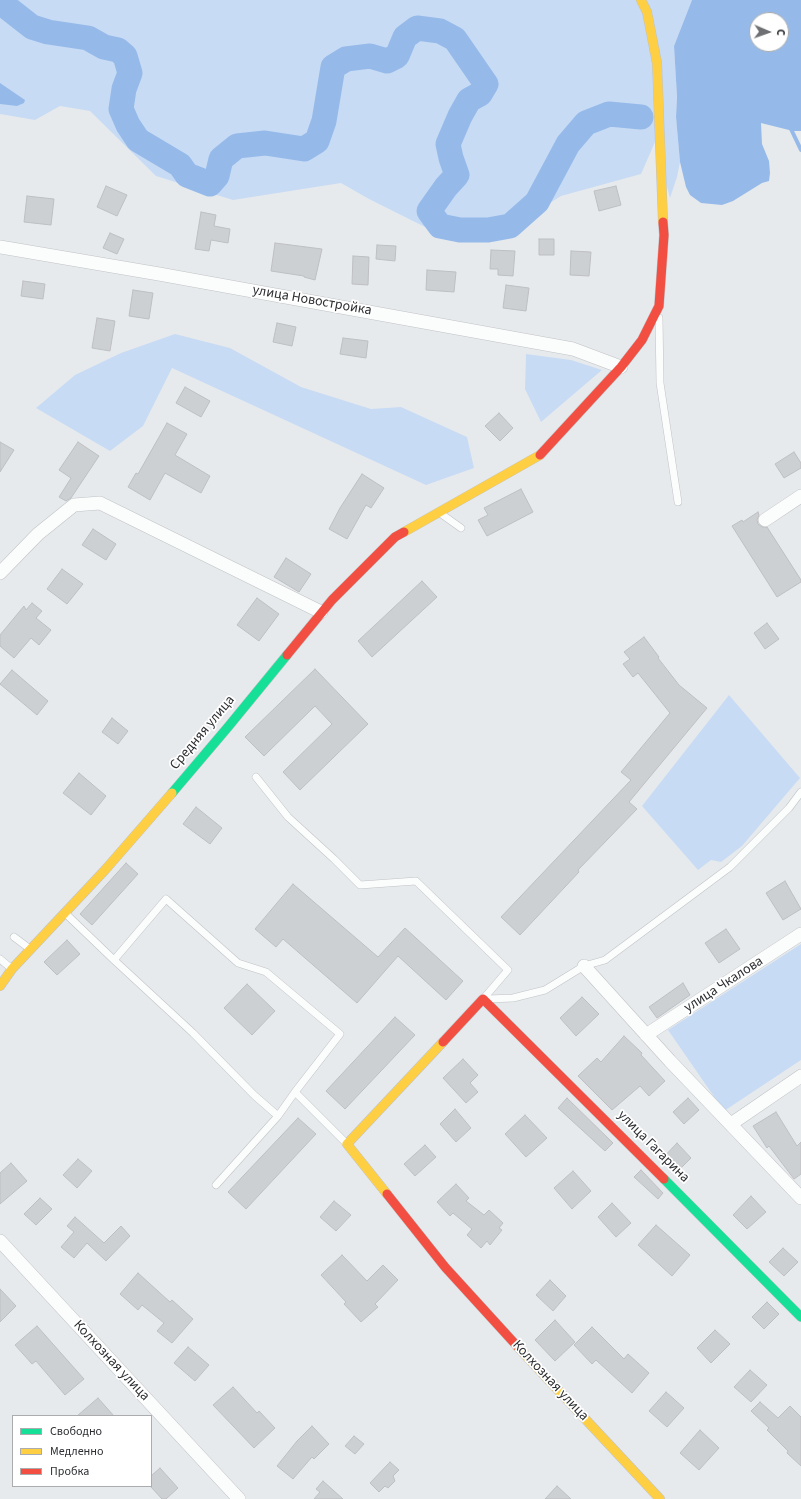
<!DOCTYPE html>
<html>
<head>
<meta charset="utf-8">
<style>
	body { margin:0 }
	#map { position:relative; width:801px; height:1499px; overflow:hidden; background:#e7eaed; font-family:"Source Sans 3",sans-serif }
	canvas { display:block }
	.legend { position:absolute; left:12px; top:1415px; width:140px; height:72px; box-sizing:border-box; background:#fff; border:1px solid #abacad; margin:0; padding:5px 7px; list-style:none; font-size:12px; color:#2d2f32 }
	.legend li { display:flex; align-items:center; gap:8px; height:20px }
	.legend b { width:20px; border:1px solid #abacad }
	.north { position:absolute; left:749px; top:12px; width:40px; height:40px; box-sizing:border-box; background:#fff; border:1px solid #abacad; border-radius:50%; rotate:92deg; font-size:11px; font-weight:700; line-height:16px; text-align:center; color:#2d2f32 }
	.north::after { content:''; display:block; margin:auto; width:14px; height:18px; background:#6e7073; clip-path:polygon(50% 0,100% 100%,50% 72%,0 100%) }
</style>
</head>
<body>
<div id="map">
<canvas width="801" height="1499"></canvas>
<ul class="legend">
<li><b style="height:5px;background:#16e098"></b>Свободно</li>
<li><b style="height:5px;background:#ffcf43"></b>Медленно</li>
<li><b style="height:5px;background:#f24e42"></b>Пробка</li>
</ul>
<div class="north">С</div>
</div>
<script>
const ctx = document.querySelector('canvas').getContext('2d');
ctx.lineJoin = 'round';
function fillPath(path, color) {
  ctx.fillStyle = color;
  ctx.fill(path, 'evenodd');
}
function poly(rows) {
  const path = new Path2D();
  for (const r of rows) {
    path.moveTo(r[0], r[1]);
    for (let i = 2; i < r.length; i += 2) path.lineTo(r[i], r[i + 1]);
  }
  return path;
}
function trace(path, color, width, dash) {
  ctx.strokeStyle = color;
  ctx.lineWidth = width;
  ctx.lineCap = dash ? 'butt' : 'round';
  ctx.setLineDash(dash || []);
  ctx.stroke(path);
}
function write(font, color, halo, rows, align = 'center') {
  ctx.font = font + ' "Source Sans 3",sans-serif';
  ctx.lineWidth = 3.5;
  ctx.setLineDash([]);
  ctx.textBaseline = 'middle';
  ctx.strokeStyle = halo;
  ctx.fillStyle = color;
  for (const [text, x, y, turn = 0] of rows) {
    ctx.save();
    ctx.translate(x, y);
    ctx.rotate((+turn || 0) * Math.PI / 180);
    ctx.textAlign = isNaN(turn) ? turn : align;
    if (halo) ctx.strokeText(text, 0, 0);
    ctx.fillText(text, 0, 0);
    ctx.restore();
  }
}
const green = poly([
	[0,0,692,0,674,46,677,97,676,117,680,162,677,177,670,198,655,142,641,174,561,196,488,242,439,234,369,199,341,183,233,200,156,176,90,111,60,106,35,120,0,114],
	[175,334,230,348,301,387,371,409,401,407,467,437,474,468,426,485,172,368,143,426,110,451,36,408,75,375,121,353],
	[526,354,571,360,602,370,541,422,525,389],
	[729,695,800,778,742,846,721,862,711,860,698,870,642,806],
	[801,944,801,1060,724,1111,668,1030]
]);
const water = poly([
	[692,0,801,0,801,131,793,131,761,123,762,144,769,161,770,173,769,181,762,183,733,201,722,205,701,203,690,195,686,187,680,162,676,117,677,97,674,46],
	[757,20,781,20,781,44,757,44],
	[0,83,25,100,24,103,17,106,0,104]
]);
const stream = poly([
	[790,127,801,150]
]);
const river = poly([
	[0,2,32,27,48,32,88,38,104,47,118,50,125,56,130,73,124,89,121,109,128,125,138,140,180,165,187,175,210,184,217,176,221,159,237,146,265,143,304,149,317,141,324,121,333,67,346,59,370,56,387,61,397,56,405,37,417,28,440,31,455,39,486,84,480,94,469,100,460,116,448,144,451,158,457,175,446,187,429,211,440,226,460,230,488,230,510,226,537,202,568,144,586,123,609,114,641,117]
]);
const building = poly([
	[106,186,127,195,117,216,97,207,106,186],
	[616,186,621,205,599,211,594,191,616,186],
	[27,196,54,199,51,225,24,222,27,196],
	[201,212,216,215,214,226,230,229,228,243,211,240,209,251,195,249,201,212],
	[110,233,124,239,117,254,103,248,110,233],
	[539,239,554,239,554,255,539,255,539,239],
	[275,243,322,249,315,280,304,277,304,276,271,271,275,243],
	[377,245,396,246,395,261,376,259,377,245],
	[491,250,515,251,513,276,498,275,498,269,490,269,491,250],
	[571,251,591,252,589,276,570,275,571,251],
	[353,256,369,257,368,285,352,284,353,256],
	[427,270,456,272,454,292,426,290,427,270],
	[23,281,45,284,43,299,21,296,23,281],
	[506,285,529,288,526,311,503,308,506,285],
	[133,290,153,293,149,319,129,316,133,290],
	[97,318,115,321,110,351,92,348,97,318],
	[277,323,296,327,292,346,273,342,277,323],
	[343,338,368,341,366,358,340,354,343,338],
	[185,387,210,401,201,417,176,403,185,387],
	[499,413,513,428,500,441,485,426,499,413],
	[167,423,187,434,175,455,210,476,201,493,165,473,150,500,128,487,136,473,138,474,167,423],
	[0,442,14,450,0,472,0,442],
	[78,442,99,456,71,498,66,501,59,497,71,478,59,470,78,442],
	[794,452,801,463,801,468,784,478,775,464,794,452],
	[362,474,384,488,371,508,366,505,347,539,329,529,340,508,362,474],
	[521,489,533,512,487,536,478,520,488,515,484,508,521,489],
	[758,512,759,515,757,520,758,524,762,527,767,527,801,580,801,582,777,597,732,526,742,520,743,522,758,512],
	[93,529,116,544,106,560,82,545,93,529],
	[286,558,311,574,299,592,274,577,286,558],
	[62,569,83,584,67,604,47,589,62,569],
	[422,581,437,597,372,657,358,641,422,581],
	[257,598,279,614,259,641,237,625,257,598],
	[32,603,42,611,36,618,51,630,39,645,31,638,14,658,0,646,0,635,24,606,26,610,32,603],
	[767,623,779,639,765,649,754,633,767,623],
	[644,637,659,657,658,658,679,685,707,708,629,802,637,809,578,870,579,872,520,935,501,917,631,780,621,772,670,713,638,673,633,677,623,664,630,659,624,652,644,637],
	[315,669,368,724,300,790,283,772,332,724,315,706,264,756,245,737,315,669],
	[12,670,48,701,37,715,0,684,12,670],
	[112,718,128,731,118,744,102,732,112,718],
	[79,773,106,796,91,815,63,793,79,773],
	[196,807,222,828,210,844,183,824,196,807],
	[126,863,138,874,92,925,80,914,126,863],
	[785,881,801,909,783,920,766,893,785,881],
	[293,884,378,957,405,928,463,981,446,1000,398,956,357,1003,283,939,276,947,255,929,293,884],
	[726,929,740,949,719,963,705,943,726,929],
	[67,940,80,954,57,975,44,962,67,940],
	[683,983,690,995,657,1018,649,1007,683,983],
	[247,984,275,1011,252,1035,224,1008,247,984],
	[582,997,599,1014,576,1036,560,1018,582,997],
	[395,1017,415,1035,345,1109,326,1091,395,1017],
	[624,1036,642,1053,641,1055,665,1081,649,1096,640,1086,612,1110,578,1076,597,1058,601,1062,624,1036],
	[463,1059,478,1075,470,1083,478,1092,466,1103,443,1078,463,1059],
	[567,1098,613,1143,605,1151,558,1108,567,1098],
	[688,1098,699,1110,684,1124,673,1112,688,1098],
	[455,1109,471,1128,456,1142,440,1124,455,1109],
	[776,1112,797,1146,801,1142,801,1174,794,1179,769,1146,767,1148,753,1126,776,1112],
	[525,1115,547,1138,526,1157,505,1134,525,1115],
	[298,1118,316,1134,246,1209,228,1192,298,1118],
	[677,1143,691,1158,675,1174,661,1160,677,1143],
	[425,1145,436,1157,415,1176,404,1164,425,1145],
	[78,1159,92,1171,77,1188,63,1175,78,1159],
	[11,1163,27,1181,0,1204,0,1173,11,1163],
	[641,1170,663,1193,658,1199,634,1177,641,1170],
	[573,1171,591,1191,572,1209,554,1188,573,1171],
	[456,1184,469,1198,466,1201,484,1215,489,1210,503,1223,499,1228,502,1230,490,1245,487,1241,481,1248,467,1235,472,1229,453,1213,450,1216,437,1202,456,1184],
	[751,1196,766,1212,747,1229,733,1215,751,1196],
	[40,1198,52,1209,36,1225,24,1214,40,1198],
	[334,1201,351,1215,336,1231,320,1217,334,1201],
	[612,1203,631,1223,616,1237,598,1217,612,1203],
	[75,1217,104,1243,121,1226,130,1236,106,1261,87,1243,74,1258,61,1247,74,1232,67,1226,75,1217],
	[656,1225,690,1255,672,1276,638,1245,656,1225],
	[783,1248,798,1262,784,1276,769,1262,783,1248],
	[342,1255,367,1281,383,1265,398,1280,375,1304,378,1307,361,1322,344,1304,346,1302,321,1275,342,1255],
	[138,1273,170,1302,172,1300,193,1319,172,1343,157,1331,164,1323,142,1305,138,1310,120,1294,138,1273],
	[550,1280,566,1296,553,1311,536,1295,550,1280],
	[0,1289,16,1306,0,1322,0,1289],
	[767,1302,779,1314,764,1329,752,1317,767,1302],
	[555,1320,575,1342,555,1361,535,1340,555,1320],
	[37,1326,84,1379,65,1395,36,1361,32,1364,15,1345,37,1326],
	[592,1327,624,1359,628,1354,649,1373,632,1393,596,1360,592,1364,574,1345,592,1327],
	[715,1330,730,1344,711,1363,697,1348,715,1330],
	[188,1347,209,1365,195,1381,174,1363,188,1347],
	[750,1370,767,1385,751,1402,734,1387,750,1370],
	[233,1387,257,1413,259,1411,275,1428,254,1448,213,1405,233,1387],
	[666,1392,684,1408,667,1427,649,1411,666,1392],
	[98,1398,114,1416,77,1416,98,1398],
	[760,1402,778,1418,790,1406,801,1417,801,1466,787,1453,788,1451,767,1430,769,1428,751,1411,760,1402],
	[312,1426,329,1444,314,1459,312,1457,293,1479,277,1466,297,1441,312,1426],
	[700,1430,719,1448,699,1470,680,1453,700,1430],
	[354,1436,364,1444,355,1454,345,1446,354,1436],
	[390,1462,399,1470,393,1476,395,1481,388,1488,385,1486,379,1492,370,1483,390,1462],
	[160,1468,178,1488,166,1499,162,1499,151,1487,151,1476,160,1468],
	[323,1481,343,1499,314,1499,320,1492,316,1489,323,1481],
	[557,1486,571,1499,545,1499,557,1486]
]);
const lane = poly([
	[659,318,660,383,678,502],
	[440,513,461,528],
	[256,777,288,817,334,859,360,885,416,881,508,970,484,998],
	[65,913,114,960],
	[14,937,30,949],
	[0,959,12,969],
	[488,999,513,998,545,990,584,966,605,960,730,867,789,808,801,792],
	[278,1116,295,1092],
	[216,1185,278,1116,254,1095,193,1033,114,960,166,899,238,963,266,972,340,1034,295,1092,346,1143]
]);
const street = poly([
	[0,247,159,274,573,349,621,367],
	[765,520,801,496],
	[0,573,38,534,74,505,100,503,321,612],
	[584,966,670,1061,801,1198],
	[646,1035,801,934],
	[731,1124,801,1076],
	[0,1241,239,1499]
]);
const fast = poly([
	[172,793,228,727,287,655],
	[664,1179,801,1317]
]);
const slow = poly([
	[641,0,647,12,657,63,663,222],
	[404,532,540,455],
	[0,986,12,969,105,870,172,793],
	[387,1194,347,1144,443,1042],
	[517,1346,660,1499]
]);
const jam = poly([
	[540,455,621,367,642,340,659,306,664,235,663,222],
	[287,655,332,600,395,537,404,532],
	[443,1042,483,999,664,1179],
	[387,1194,445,1267,517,1346]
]);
const streetNames = [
	["улица Новостройка",312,301,10],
	["Средняя улица",203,733,-50],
	["улица Чкалова",724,985,-33],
	["улица Гагарина",653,1147,45],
	["Колхозная улица",111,1361,47],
	["Колхозная улица",550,1381,47]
];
fillPath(green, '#c8dbf4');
fillPath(water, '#95baea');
trace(stream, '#95baea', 4);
trace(river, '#95baea', 25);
fillPath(building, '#cdd0d2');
trace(building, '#bdbfc2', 1);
trace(lane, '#c0c3c5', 8);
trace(street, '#c0c3c5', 14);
trace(fast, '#c0c3c5', 10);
trace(slow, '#c0c3c5', 10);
trace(jam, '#c0c3c5', 10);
trace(lane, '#fbfcfc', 7);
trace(street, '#fbfcfc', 13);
trace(fast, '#16e098', 9);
trace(slow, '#ffcf43', 9);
trace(jam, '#f24e42', 9);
write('14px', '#2d2f32', '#fff', streetNames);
</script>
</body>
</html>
